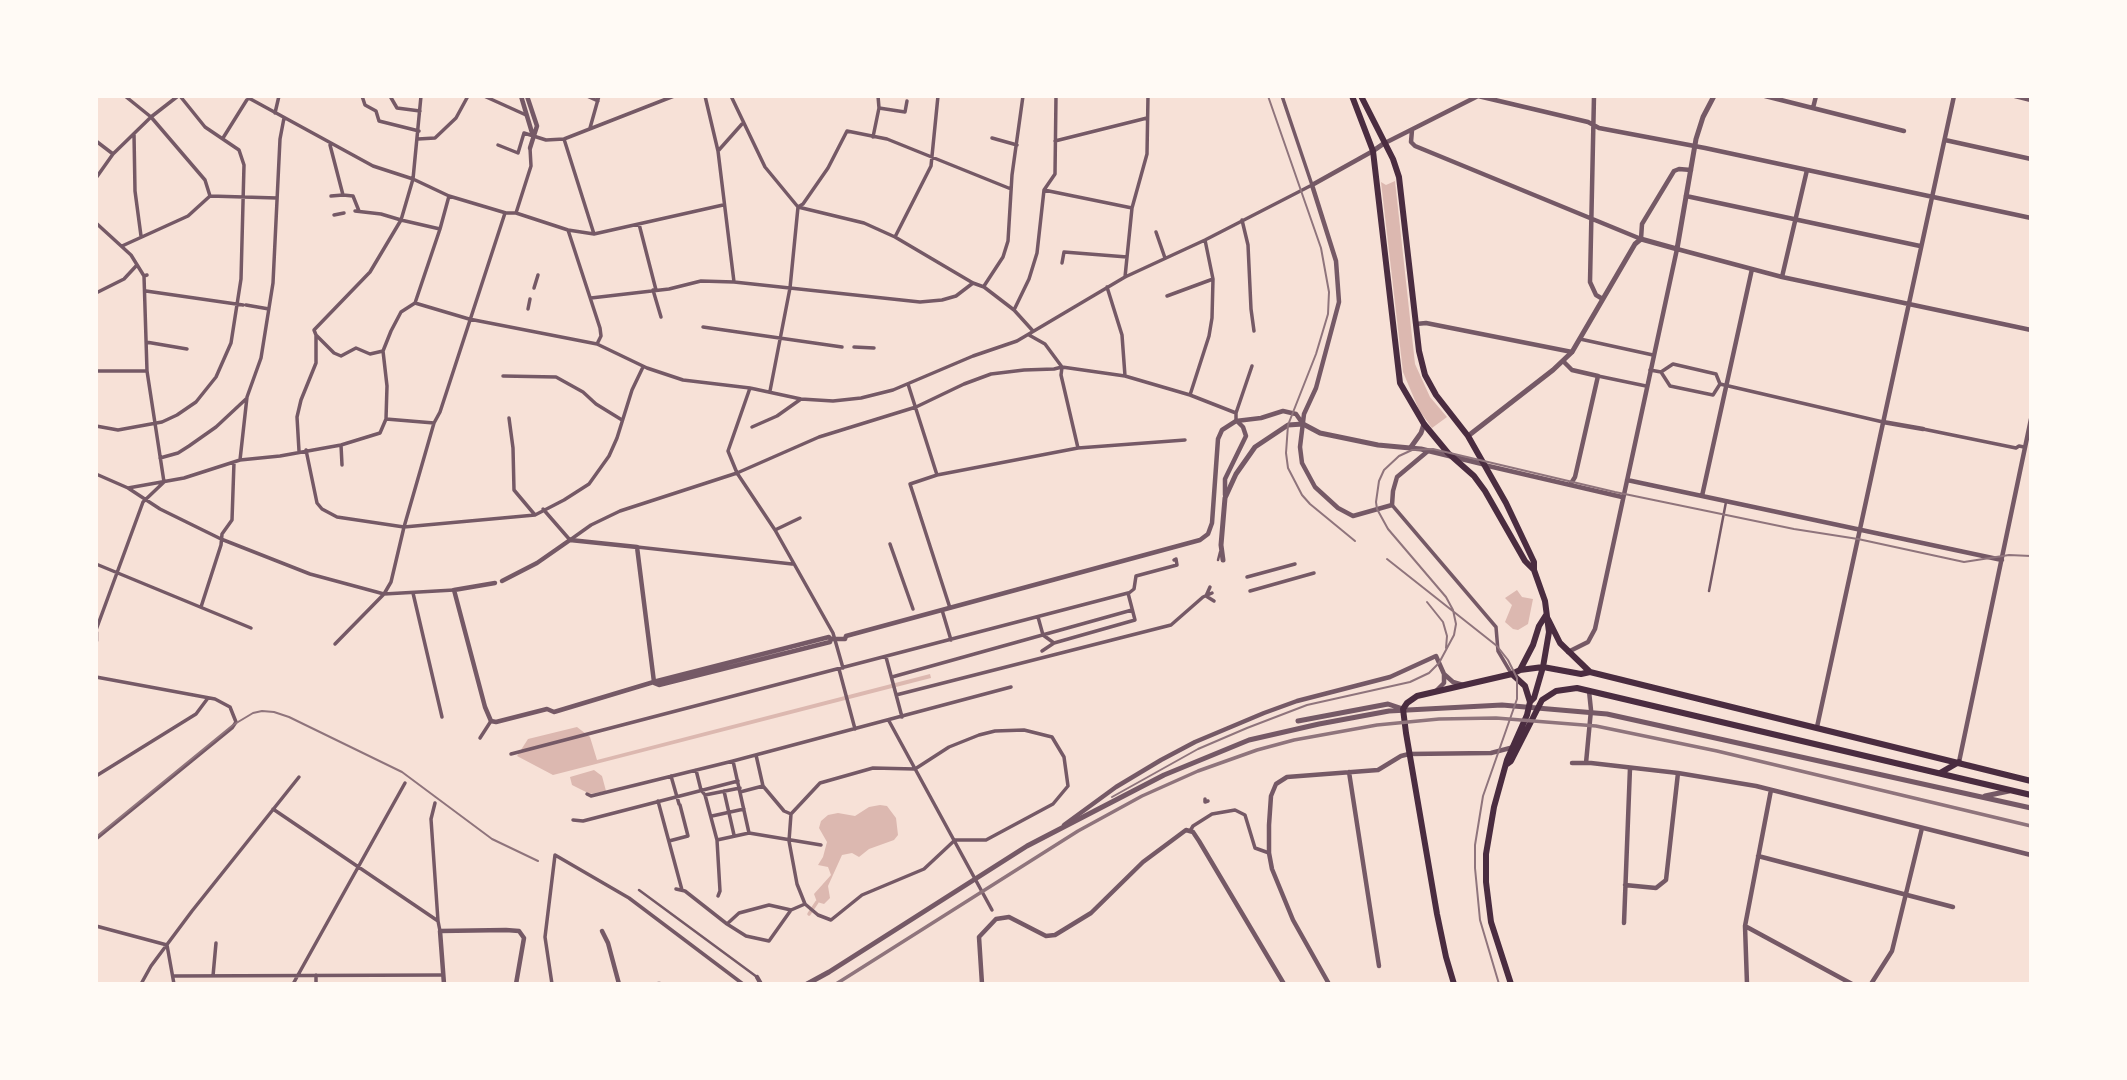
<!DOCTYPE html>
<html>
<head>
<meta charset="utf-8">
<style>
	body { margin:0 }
	#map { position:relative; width:2127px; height:1080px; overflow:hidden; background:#f7e1d7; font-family:"Sofia Sans Condensed",sans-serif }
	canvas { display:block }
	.frame { position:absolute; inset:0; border:98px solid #fffaf5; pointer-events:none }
</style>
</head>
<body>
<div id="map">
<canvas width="2127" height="1080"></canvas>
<div class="frame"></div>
</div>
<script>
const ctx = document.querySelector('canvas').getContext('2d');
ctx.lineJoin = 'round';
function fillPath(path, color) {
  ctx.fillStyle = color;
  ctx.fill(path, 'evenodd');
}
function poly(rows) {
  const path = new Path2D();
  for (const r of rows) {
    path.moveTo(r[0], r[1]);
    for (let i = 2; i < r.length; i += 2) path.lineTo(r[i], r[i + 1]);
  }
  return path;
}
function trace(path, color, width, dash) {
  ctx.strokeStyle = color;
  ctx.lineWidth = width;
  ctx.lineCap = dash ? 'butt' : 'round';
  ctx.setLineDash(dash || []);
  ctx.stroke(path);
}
const water = poly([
	[1395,181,1415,364,1430,397,1447,417,1432,428,1419,410,1403,372,1381,182,1386,185],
	[1517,590,1522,597,1533,599,1528,624,1518,630,1513,629,1505,622,1512,605,1505,598],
	[930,674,931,678,553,775,517,756,528,739,577,727,590,737,597,760],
	[594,770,602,776,606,791,590,794,572,785,570,777],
	[880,805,887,806,896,818,898,835,894,840,869,849,859,857,852,853,842,855,828,886,830,898,824,904,817,902,814,894,831,875,828,867,818,865,823,857,827,842,819,828,821,821,828,815,838,813,855,816,869,807]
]);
const stream = poly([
	[809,914,817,902]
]);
const service = poly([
	[1218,560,1220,552],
	[1709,591,1726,502],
	[639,890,757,977]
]);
const pedestrian = poly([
	[125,96,151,117,205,180,210,196,277,198],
	[245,96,373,166,413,179,449,196,506,213,516,213,568,230,594,234,723,205],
	[362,96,365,105,376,111,379,121,419,131],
	[390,96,397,108,420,111],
	[421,96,413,179,401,220,440,229,449,196],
	[484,96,526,115],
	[587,96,598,101],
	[705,96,718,151,734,282],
	[731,96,765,167,798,207],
	[879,108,905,112,907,101],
	[275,113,279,96],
	[590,128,599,96],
	[134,134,135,191,141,236],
	[873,137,879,108,878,96],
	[223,138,248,98],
	[992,138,1017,145],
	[418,139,435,138,456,118,468,96],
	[564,139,594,234],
	[96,141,113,154],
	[1055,141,1147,118],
	[330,145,343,195,353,196,359,211],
	[498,145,518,153,524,133,546,140,564,139,674,96],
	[718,151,742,124],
	[96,178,113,154,151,117,178,96],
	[1044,190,1132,208],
	[331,196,343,195],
	[798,207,864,223,895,237,973,283,984,287,1014,310,1033,331],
	[798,207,803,204,828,168,847,131,887,139,1011,189],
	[516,213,531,166,530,148],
	[334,215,344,213],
	[1242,220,1248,245,1251,309,1254,331],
	[96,223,131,255,144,276],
	[639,224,656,290],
	[568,230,600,328,601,336,597,344],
	[1156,232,1165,258],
	[895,237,931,166,938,96],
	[122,246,188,216,210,196],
	[1062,263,1064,252,1127,257],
	[1125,277,1132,208,1147,154,1148,96],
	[984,286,1003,257,1008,241,1012,175,1023,96],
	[1107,287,1122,335,1125,376],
	[534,288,538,275],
	[653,290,661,317],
	[146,291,243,305],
	[96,293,124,279,137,265],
	[1167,296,1213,279],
	[591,298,669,289,701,281,734,282,920,302,942,300,956,296,973,283],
	[415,303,469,319,597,344,647,368,683,380,750,388,801,399,833,401,861,398,893,390,973,356,1017,341,1125,277,1205,240,1312,185,1282,96],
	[415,303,440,229],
	[246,305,269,309],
	[528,309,530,299],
	[1014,310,1029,279,1037,253,1044,190,1055,174,1056,96],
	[703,327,842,347],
	[316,335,334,353,341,356,356,348,370,354,383,351],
	[1029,335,1045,344,1062,367],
	[1580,339,1653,355],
	[146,342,187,349],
	[854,347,874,348],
	[1062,367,1061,375,1078,448],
	[1650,370,1661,372,1673,364,1716,374,1720,384,1883,422],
	[96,371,147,371],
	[1661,372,1670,386,1713,395,1720,384],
	[503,376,556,377,583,392,596,404,622,420],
	[1598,376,1646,386],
	[908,384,937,475],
	[750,388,728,451,737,473,775,530,833,633,843,668],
	[770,391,790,288,798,207],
	[1190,395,1209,336,1212,318,1213,279,1205,240],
	[509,418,513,448,514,490,535,515],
	[386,419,387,386,383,351,391,331,401,312,415,303],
	[1236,421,1236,413,1252,366],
	[96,426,118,430,162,422,177,415,196,402,216,377,231,343,241,279,244,165,239,150,205,127,180,96],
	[752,427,777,416,801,399],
	[1923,429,2016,448,2019,446,2024,447],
	[341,445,342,465],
	[306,450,317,503,322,509,337,517,404,527,535,515,564,500,589,484,609,456,617,438,632,390,643,367],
	[299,451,297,417,301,400,316,363,316,335,314,330,370,272,401,220,381,214,355,211],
	[160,458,178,453,189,446,216,427,246,399],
	[240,460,247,397,261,358,273,283,280,139,284,118],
	[96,474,128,488,160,509,221,539,310,574,384,594,454,590],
	[128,488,184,478,240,460,280,456,341,445,380,433,386,419,434,423],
	[1392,505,1496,627,1498,651,1511,673],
	[543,509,570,540,591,525,620,511,737,473,819,437,916,407,964,384,991,374,1024,370,1054,369,1062,367,1125,376,1190,395,1236,413],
	[775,530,800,518],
	[890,544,913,609],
	[637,547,792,564],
	[96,564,251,628],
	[1247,577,1295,564],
	[1210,587,1206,596,1214,601],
	[1250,591,1314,573],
	[413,593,442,717],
	[1129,593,1134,589,1136,576,1177,565,1176,559,1174,560],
	[201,607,221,545,222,534,232,520,234,462],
	[950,608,910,484,937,475,1078,448,1185,440],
	[942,610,951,640],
	[1038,617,1043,635,1054,643],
	[96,630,143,502,164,482,147,371,144,276,147,275],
	[335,644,384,594,391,582,404,527,434,423,440,412,505,213],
	[886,657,902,717],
	[839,669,855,729],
	[96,677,215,699,230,707,236,722,232,728,96,839],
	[892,677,1132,610],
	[896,695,1171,625,1203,597,1212,593],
	[889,721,992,910],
	[480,738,491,721],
	[511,754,1128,593,1135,620,1054,643,1042,651],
	[756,755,763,786],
	[733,761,749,833],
	[696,770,701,790,705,795,717,840,720,891,718,896],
	[96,776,196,714,208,698],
	[671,776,679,804],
	[724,791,734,835],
	[740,792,763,786,784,811,791,814],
	[587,794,591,796,733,761,1011,687],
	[705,795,740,788],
	[1205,799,1205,802,1208,801],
	[658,801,682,890],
	[435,803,431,819,438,921,440,931],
	[273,809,438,921],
	[712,816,744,809],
	[573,820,583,821,738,781],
	[1190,831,1193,826,1212,814,1235,810,1245,815,1255,848,1269,853],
	[717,840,749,833,821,845],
	[669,841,688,836,680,805],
	[676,889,685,891,727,924,739,913,769,905,791,910],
	[805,904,818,915,831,920,862,895,924,869,955,840,986,840,1053,804,1068,786,1064,757,1052,737,1024,730,995,731,979,735,949,747,915,769],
	[791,910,805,904,797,884,789,841,791,814,820,783,873,768,915,769],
	[727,924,746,936,769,941,791,910],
	[96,926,167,945],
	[167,945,174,984],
	[316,975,316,984],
	[174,976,443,975],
	[213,976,216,943],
	[141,984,151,966,192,911,299,777],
	[293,984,405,783],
	[552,984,545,937,555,855,629,898,743,984]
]);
const minor = poly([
	[521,96,533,136],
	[527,96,537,126,530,148],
	[1478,96,1588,122,1599,128,1705,148,2031,218],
	[1594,96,1590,282,1596,295,1601,298],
	[1765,96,1904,131],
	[2015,96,2031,100],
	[1813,108,1816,96],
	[1412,130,1411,142,1415,146,1641,239,1642,224,1674,171,1679,169,1691,170],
	[1945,140,2031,159],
	[1385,143,1478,96],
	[1373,151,1312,185,1336,261,1339,302,1316,388,1304,414,1300,447,1302,463,1315,487,1338,508,1353,516,1392,505,1393,491,1397,477,1428,451],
	[1686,196,1920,246],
	[1782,277,1807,170],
	[1416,324,1426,323,1572,352],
	[1563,361,1572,370,1598,376,1575,477,1570,485],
	[1883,422,1923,429],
	[1484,465,1622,497],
	[1627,480,2002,560],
	[1225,495,1225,479,1246,436,1243,427,1237,421],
	[1702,496,1752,269],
	[502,581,537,563,570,540,637,547,654,682],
	[495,583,454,590,485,707,491,721,496,722,547,709,554,712,657,681,829,637,831,639,845,639,846,636,1200,540,1208,534,1212,523,1218,439,1222,430,1236,421,1261,418,1283,411,1296,414,1303,424],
	[96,632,96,641],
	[1568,652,1588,642,1595,629,1677,249,1782,277,2031,330],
	[654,683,659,685,830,642,831,639],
	[1436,691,1444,683,1444,674,1453,682,1463,685],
	[1817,727,1954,96],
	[1959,762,2031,419],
	[1572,763,1591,763,1678,773,1756,786,2031,855],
	[1586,763,1591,710,1589,691],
	[1349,772,1379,966],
	[1064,825,1116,787,1161,760,1195,742,1264,713,1297,701,1390,677,1436,656,1444,674],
	[1758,856,1953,907],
	[1625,885,1656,888,1666,880,1678,773],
	[1624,923,1630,768],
	[1745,926,1852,984],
	[602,931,608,943,619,984],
	[757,977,761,984],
	[444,984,440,931,506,930,519,931,524,938,516,984],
	[658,984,660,984],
	[982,984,979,937,996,919,1009,917,1046,936,1055,935,1091,913,1143,862,1186,830,1193,832,1199,841,1284,984],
	[1329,984,1293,920,1272,869,1269,853,1269,825,1271,796,1276,784,1287,777,1378,770,1401,756,1409,754,1491,753,1514,747],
	[1747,984,1745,926,1771,790],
	[1871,984,1892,951,1922,828]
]);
const tertiary = poly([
	[1373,151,1383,144],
	[1468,436,1553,370,1572,352,1635,244,1641,239,1677,249,1696,139,1703,117,1714,96],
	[1411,447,1421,433,1424,424],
	[1223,560,1221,545,1225,498,1236,474,1255,447,1288,425,1303,424,1320,433,1378,445,1421,449,1483,464],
	[1298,721,1388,704,1403,709],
	[1985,796,2009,791],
	[807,984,829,972,1027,846,1164,775,1249,740,1319,724,1389,711,1502,705,1607,714,2031,808]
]);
const secondary = poly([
	[1352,96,1373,151,1400,383,1424,424,1448,453,1474,476,1485,491,1525,561,1534,570,1545,601,1549,632,1543,667,1534,698,1530,702,1527,715,1507,760,1494,807,1486,854,1486,882,1491,922,1511,984],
	[1361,96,1393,159,1399,177,1419,351,1425,375,1436,395,1468,436,1506,503,1534,562,1534,570],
	[1548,619,1560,643,1590,672],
	[1520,670,1533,645,1539,626,1546,615],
	[1512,674,1525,686,1530,702],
	[1507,764,1511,761,1542,700,1556,691,1577,688,2031,795],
	[1940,773,1959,762],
	[1454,984,1446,957,1437,914,1406,733,1403,709,1407,703,1417,696,1512,674,1520,670,1543,667,1581,674,1590,672,2031,781]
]);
const tram = poly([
	[1268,96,1321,248,1329,292,1328,314,1316,354,1288,425,1286,453,1288,468,1302,495,1310,504,1355,541],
	[1387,559,1497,646,1508,660,1517,678,1517,699,1483,796,1475,845,1475,868,1480,920,1499,984],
	[1427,602,1443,622,1447,636,1446,648],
	[1112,797,1198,749,1247,728,1307,705,1410,682,1429,673,1439,663,1454,635,1456,624,1453,610,1446,597,1388,529,1377,509,1376,502,1379,481,1384,470,1399,456,1412,450,1433,449,1615,492,1794,529,1858,539,1964,562,2009,555,2031,556],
	[96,837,233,725,253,713,262,711,274,712,289,717,402,772,492,839,538,861]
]);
const rail = poly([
	[836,984,1078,831,1142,796,1198,771,1257,750,1294,740,1377,725,1439,719,1496,718,1596,726,1717,751,2031,826]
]);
fillPath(water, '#dcb8b0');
trace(stream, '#dcb8b0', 3.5);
trace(service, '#755966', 2.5);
trace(pedestrian, '#755966', 3.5);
trace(minor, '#755966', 4.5);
trace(tertiary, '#755966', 5);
trace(secondary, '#4a2c40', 6);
trace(tram, '#8f747c', 2);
trace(rail, '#8f747c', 3.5);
</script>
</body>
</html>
